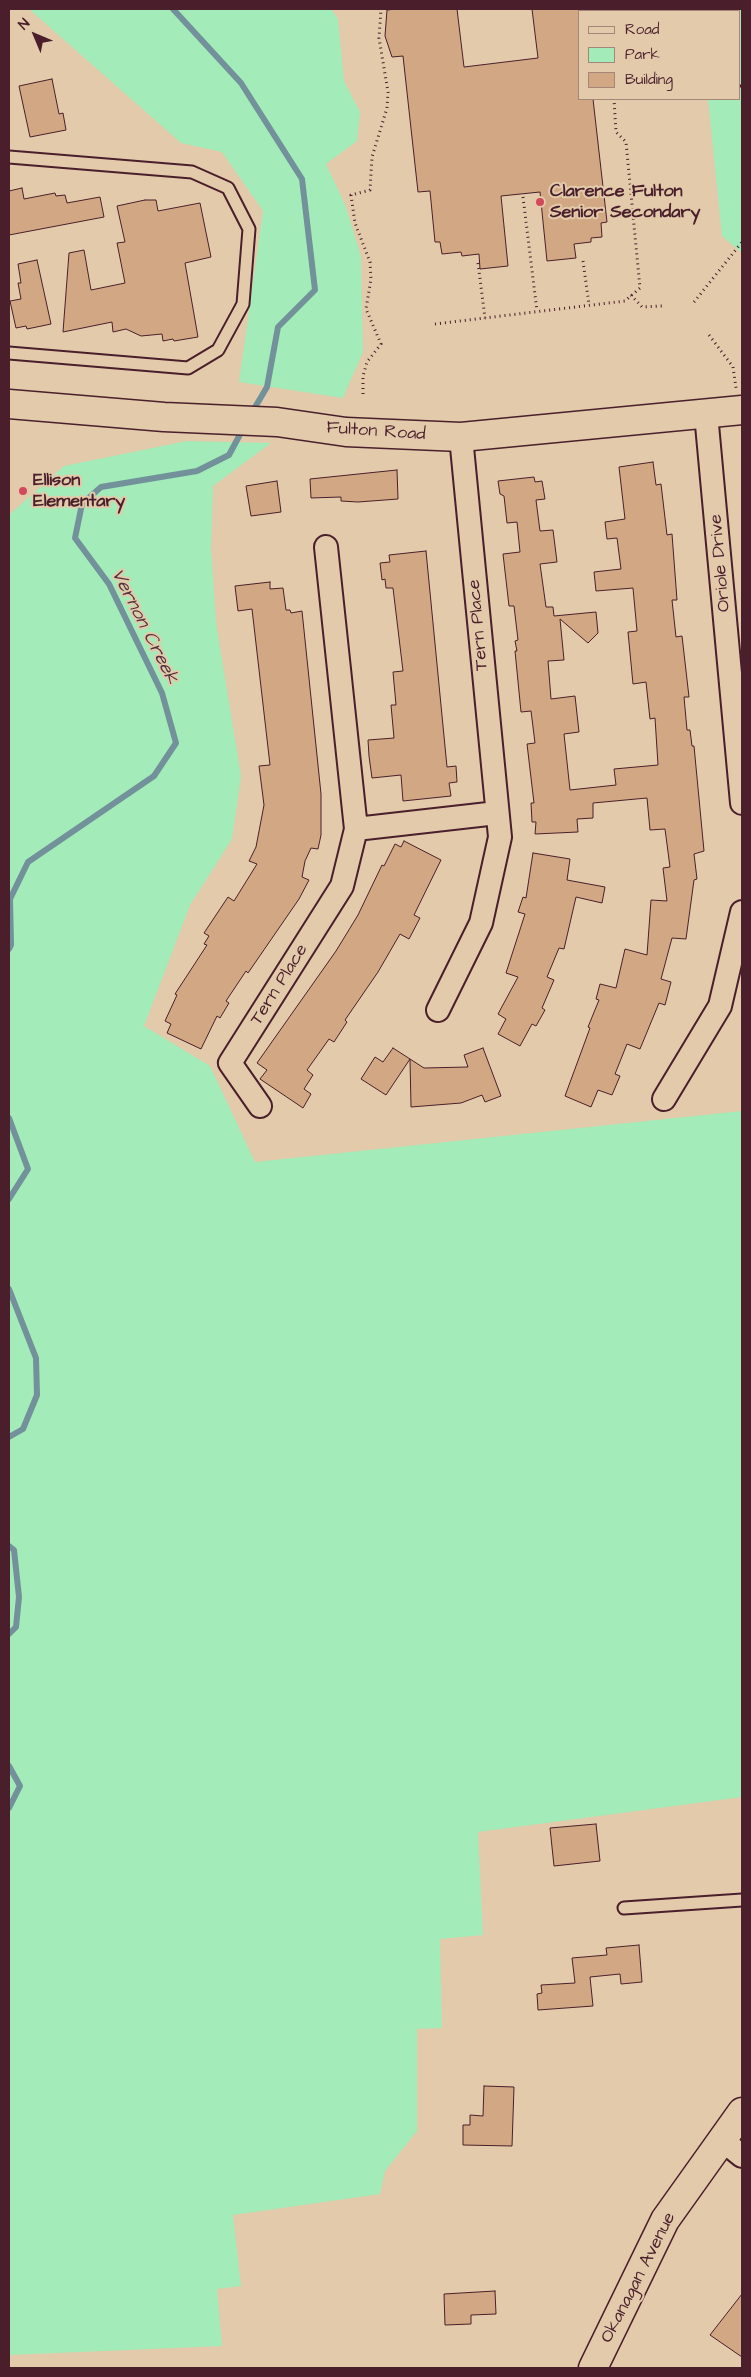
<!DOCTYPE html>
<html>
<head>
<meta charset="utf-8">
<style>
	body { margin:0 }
	#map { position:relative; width:751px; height:2377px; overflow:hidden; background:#e2caab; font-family:"Architects Daughter",sans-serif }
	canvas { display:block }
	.frame { position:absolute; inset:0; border:10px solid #4a1f2b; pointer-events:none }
	.legend { position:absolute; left:578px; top:10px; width:162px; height:90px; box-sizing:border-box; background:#e2caab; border:1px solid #a58678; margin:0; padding:6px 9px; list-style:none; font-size:15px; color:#4a1f2b }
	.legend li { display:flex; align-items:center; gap:10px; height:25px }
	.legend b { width:25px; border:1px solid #a58678 }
	.north { position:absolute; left:10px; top:10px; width:50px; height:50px; -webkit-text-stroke:4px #e2caab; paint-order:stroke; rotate:315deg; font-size:14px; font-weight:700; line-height:20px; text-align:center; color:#4a1f2b }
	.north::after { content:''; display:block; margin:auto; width:18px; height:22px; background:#4a1f2b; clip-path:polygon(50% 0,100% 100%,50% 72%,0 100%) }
</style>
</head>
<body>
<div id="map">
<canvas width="751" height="2377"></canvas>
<div class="frame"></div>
<ul class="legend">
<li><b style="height:6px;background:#e2caab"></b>Road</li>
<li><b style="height:14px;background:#a3ebb8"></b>Park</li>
<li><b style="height:14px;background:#d1a883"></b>Building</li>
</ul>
<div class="north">N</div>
</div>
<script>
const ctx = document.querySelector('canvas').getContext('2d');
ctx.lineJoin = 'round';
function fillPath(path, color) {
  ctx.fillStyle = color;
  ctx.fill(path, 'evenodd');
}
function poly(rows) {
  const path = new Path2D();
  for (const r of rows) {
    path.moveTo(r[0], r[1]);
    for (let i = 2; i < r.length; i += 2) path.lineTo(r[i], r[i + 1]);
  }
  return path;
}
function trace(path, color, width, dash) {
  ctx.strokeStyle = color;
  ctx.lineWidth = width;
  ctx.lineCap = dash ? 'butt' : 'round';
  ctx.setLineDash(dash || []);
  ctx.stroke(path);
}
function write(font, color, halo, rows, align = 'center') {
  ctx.font = font + ' "Architects Daughter",sans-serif';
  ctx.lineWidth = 4;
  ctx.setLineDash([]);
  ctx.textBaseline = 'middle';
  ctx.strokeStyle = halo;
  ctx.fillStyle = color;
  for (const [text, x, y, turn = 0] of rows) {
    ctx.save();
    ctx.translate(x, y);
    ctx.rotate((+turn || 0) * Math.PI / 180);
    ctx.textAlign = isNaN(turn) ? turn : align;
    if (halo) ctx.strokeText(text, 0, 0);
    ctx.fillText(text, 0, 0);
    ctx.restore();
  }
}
const green = poly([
	[29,9,331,9,338,19,344,81,360,112,357,141,326,164,346,207,361,257,363,352,343,398,239,382,263,211,222,152,181,143],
	[703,9,742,9,742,253,722,236,708,99,740,99,740,11,703,11],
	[187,441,271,443,213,486,211,549,216,623,241,776,232,839,190,905,144,1026,210,1066,255,1162,742,1111,742,1797,478,1832,483,1935,440,1939,442,2028,417,2029,417,2131,385,2171,380,2194,233,2215,241,2286,217,2289,222,2346,9,2355,9,515,64,466]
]);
const stream = poly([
	[173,9,241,83,302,179,315,290,278,327,267,387,251,414],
	[9,949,11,945,10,899,28,862,154,776,176,743,162,693,109,584,75,538,82,504,101,487,197,471,229,455,244,427],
	[9,1118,28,1169,9,1199],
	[9,1289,36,1358,37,1395,23,1429,9,1437],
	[9,1546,14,1550,19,1597,16,1627,9,1634],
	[9,1766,20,1786,9,1808]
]);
const building = poly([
	[397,9,457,9,464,67,538,58,532,9,580,9,580,99,593,99,607,222,601,223,602,237,591,238,591,242,574,244,576,258,547,261,540,192,501,196,508,266,480,269,479,254,462,256,461,252,442,254,440,242,435,242,430,191,418,192,403,56,392,57,385,36,387,10,397,9],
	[52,79,59,114,63,113,66,130,30,137,19,86,52,79],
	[22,188,24,199,55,193,56,196,65,195,67,203,100,197,104,217,9,235,9,191,22,188],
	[145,200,156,200,158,211,200,203,211,257,185,263,198,337,174,341,173,339,163,341,162,334,141,336,126,329,113,332,112,322,63,332,69,253,84,250,91,290,125,283,117,243,125,242,117,206,145,200],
	[37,260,51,324,27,329,26,326,16,328,10,301,21,299,18,283,21,283,18,264,37,260],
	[653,462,656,485,661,484,667,535,672,534,677,600,672,600,676,637,682,636,689,697,684,697,687,730,690,730,692,746,694,746,704,851,694,854,697,879,694,880,686,939,672,938,661,979,671,982,665,1005,659,1003,640,1049,627,1044,615,1074,620,1076,612,1095,598,1090,591,1107,565,1096,590,1028,588,1027,599,1000,596,999,600,984,616,988,625,949,647,955,651,900,667,901,663,868,670,867,665,829,650,830,647,798,593,803,593,818,577,819,578,832,535,834,536,822,532,822,531,803,534,803,527,744,535,743,531,711,521,712,515,651,517,651,515,641,518,640,514,606,509,606,503,554,520,552,517,522,507,523,504,496,500,494,498,481,534,477,535,482,542,481,545,499,536,500,540,531,553,530,557,562,540,564,546,607,553,607,554,616,596,612,598,633,588,643,560,619,564,660,548,661,551,699,575,696,579,732,564,734,570,790,616,785,614,769,658,765,655,718,650,719,646,682,633,684,628,632,637,631,633,588,596,591,594,572,621,569,617,538,607,539,605,522,625,519,619,467,653,462],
	[397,470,398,499,358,502,341,501,341,497,311,498,310,479,397,470],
	[277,481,281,512,251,516,246,486,277,481],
	[426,551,447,767,456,766,457,782,449,783,451,796,403,801,401,775,372,778,369,756,368,740,394,738,391,705,396,705,393,672,403,671,393,588,386,588,385,579,382,580,380,563,390,562,389,555,426,551],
	[270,582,270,589,283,588,286,610,290,610,291,613,302,611,321,794,321,835,318,849,311,848,305,861,302,877,309,880,299,899,248,973,246,971,226,1001,229,1003,220,1018,217,1016,201,1049,167,1033,171,1024,165,1021,177,995,175,994,207,945,204,944,209,936,204,933,228,897,234,901,257,864,249,861,256,847,264,805,259,766,270,765,252,609,238,611,235,586,270,582],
	[404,841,441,860,414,915,420,918,409,939,400,934,378,972,345,1020,347,1022,334,1042,329,1039,307,1070,313,1075,304,1089,311,1094,303,1108,260,1079,267,1070,257,1063,336,951,358,915,382,865,384,866,395,844,401,847,404,841],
	[533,853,570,859,567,880,605,887,602,903,576,897,564,949,559,948,547,977,554,980,542,1008,545,1010,536,1026,532,1024,520,1046,498,1034,506,1019,498,1014,518,977,506,973,525,914,518,912,523,897,526,898,533,853],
	[393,1048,410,1059,386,1095,361,1079,375,1057,383,1062,393,1048],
	[483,1048,501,1096,485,1102,482,1095,461,1103,411,1107,410,1059,424,1068,468,1067,464,1055,483,1048],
	[596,1824,600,1861,554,1866,550,1828,596,1824],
	[639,1945,642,1982,621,1984,620,1974,590,1977,593,2006,538,2010,537,1994,542,1993,541,1985,575,1983,572,1958,607,1955,606,1948,639,1945],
	[484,2086,514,2087,512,2146,463,2145,463,2125,470,2125,470,2115,483,2116,484,2086],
	[495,2291,496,2314,471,2315,471,2324,445,2325,444,2294,495,2291],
	[742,2294,742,2357,710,2335,742,2294]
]);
const path = poly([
	[740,86,742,86],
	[523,197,537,311],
	[583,261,589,305],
	[478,263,485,318],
	[631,295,642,307,662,306],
	[694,302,742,242],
	[435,324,625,301,640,288,626,142,616,132,614,99],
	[709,335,733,367,736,388],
	[363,394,363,376,367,362,381,344,366,309,371,279,370,262,355,223,351,195,370,190,372,157,387,108,388,92,379,38,381,9]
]);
const service = poly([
	[9,157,192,172,228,188,249,229,243,304,218,350,188,368,9,353],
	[624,1908,742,1900]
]);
const minor = poly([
	[706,414,742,803],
	[356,829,497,813],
	[438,1010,481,923,500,837,461,437],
	[664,1099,720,1006,742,912],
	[260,1106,230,1063,342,886,356,829,326,547],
	[722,2140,742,2156]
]);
const tertiary = poly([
	[9,404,164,417,277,422,346,432,461,437,742,410],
	[593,2368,665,2220,742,2112]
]);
const markers = [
	[540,202,5,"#d1495b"],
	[23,491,5,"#d1495b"]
];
const poiNames = [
	["Clarence Fulton",550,192],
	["Senior Secondary",550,213],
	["Ellison",33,481],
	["Elementary",33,502]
];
const streetNames = [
	["Fulton Road",376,432,4],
	["Oriole Drive",721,563,-95],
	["Tern Place",479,625,-95],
	["Tern Place",280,985,-58],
	["Okanagan Avenue",639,2278,-63]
];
const waterNames = [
	["Vernon Creek",144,627,63]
];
fillPath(green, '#a3ebb8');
trace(stream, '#72919b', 6);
fillPath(building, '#d1a883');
trace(building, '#4a1f2b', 1);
trace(service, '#4a1f2b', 15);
trace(minor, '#4a1f2b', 26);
trace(tertiary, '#4a1f2b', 31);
trace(path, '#4a1f2b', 3, [1, 4]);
trace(service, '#e2caab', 11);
trace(minor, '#e2caab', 22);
trace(tertiary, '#e2caab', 28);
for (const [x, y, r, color] of markers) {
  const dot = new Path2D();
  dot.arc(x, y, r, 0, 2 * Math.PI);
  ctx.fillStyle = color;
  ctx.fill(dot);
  trace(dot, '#e2caab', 2);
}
write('bold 18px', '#4a1f2b', '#e2caab', poiNames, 'left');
write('18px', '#4a1f2b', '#e2caab', streetNames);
write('italic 19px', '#51323e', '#e2caab', waterNames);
</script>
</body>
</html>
